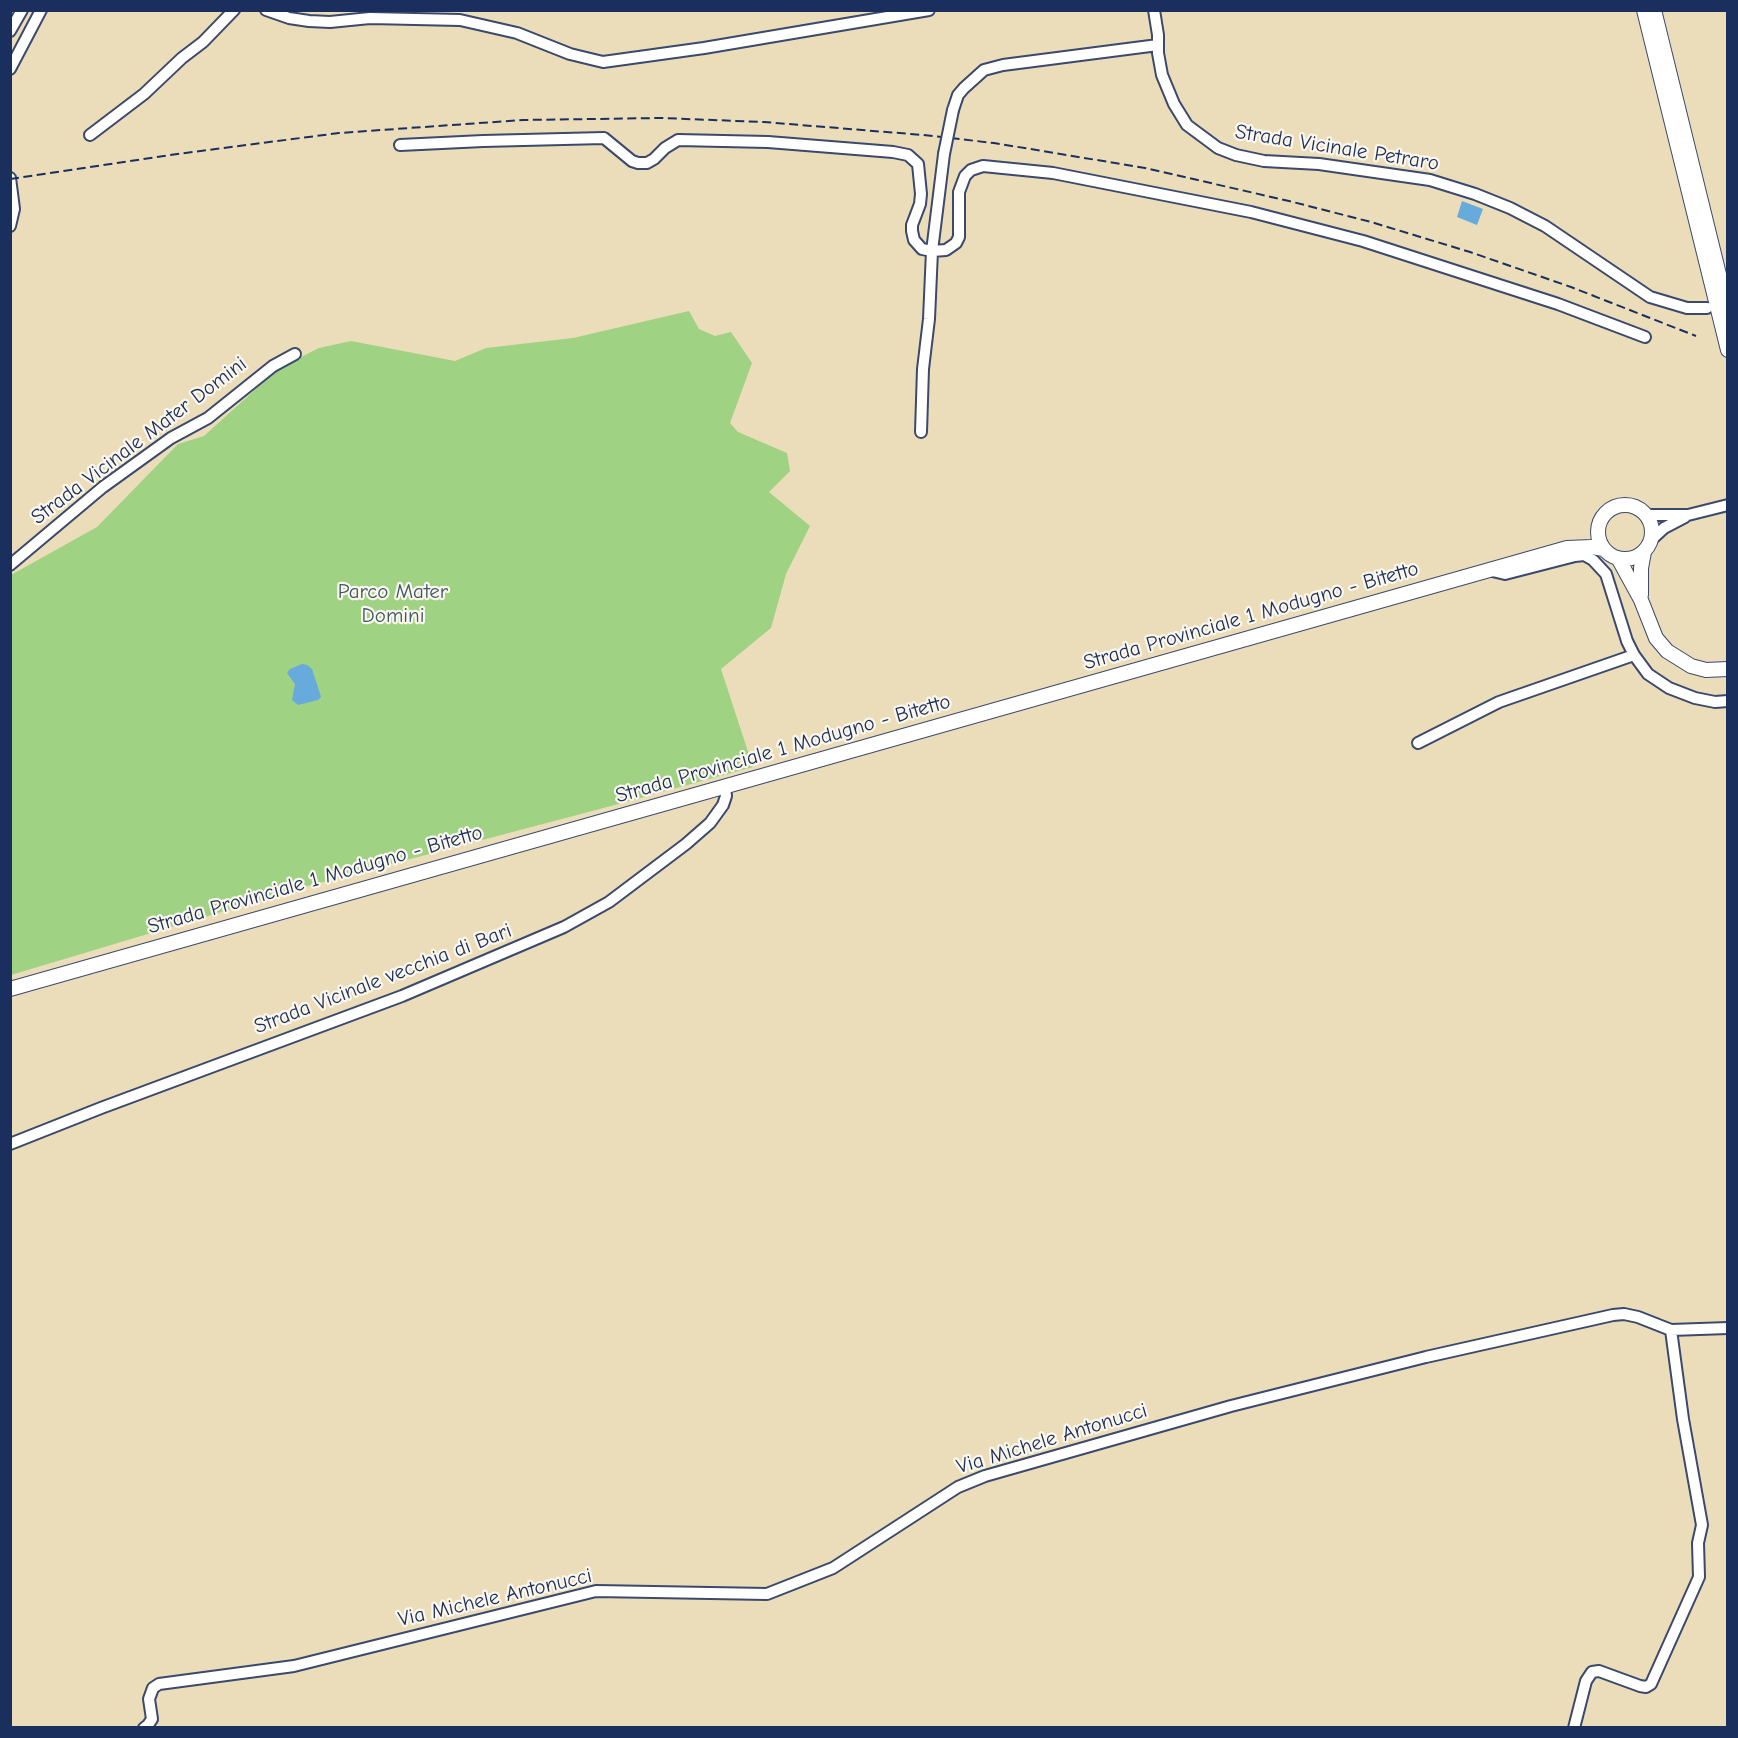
<!DOCTYPE html>
<html>
<head>
<meta charset="utf-8">
<style>
	body { margin:0 }
	#map { position:relative; width:1738px; height:1738px; overflow:hidden; background:#ecddba; font-family:"Comic Neue",sans-serif }
	canvas { display:block }
	.frame { position:absolute; inset:0; border:12px solid #1b2f5e; pointer-events:none }
</style>
</head>
<body>
<div id="map">
<canvas width="1738" height="1738"></canvas>
<div class="frame"></div>
</div>
<script>
const ctx = document.querySelector('canvas').getContext('2d');
ctx.lineJoin = 'round';
function fillPath(path, color) {
  ctx.fillStyle = color;
  ctx.fill(path, 'evenodd');
}
function poly(rows) {
  const path = new Path2D();
  for (const r of rows) {
    if (r.length === 3) {
      path.moveTo(r[0] + r[2], r[1]);
      path.arc(r[0], r[1], r[2], 0, 2 * Math.PI);
      continue;
    }
    path.moveTo(r[0], r[1]);
    for (let i = 2; i < r.length; i += 2) path.lineTo(r[i], r[i + 1]);
  }
  return path;
}
function trace(path, color, width, dash) {
  ctx.strokeStyle = color;
  ctx.lineWidth = width;
  ctx.lineCap = dash ? 'butt' : 'round';
  ctx.setLineDash(dash || []);
  ctx.stroke(path);
}
function write(font, color, halo, rows, align = 'center') {
  ctx.font = font + ' "Comic Neue",sans-serif';
  ctx.lineWidth = 4.5;
  ctx.setLineDash([]);
  ctx.textBaseline = 'middle';
  ctx.strokeStyle = halo;
  ctx.fillStyle = color;
  for (const [text, x, y, turn = 0] of rows) {
    ctx.save();
    ctx.translate(x, y);
    ctx.rotate((+turn || 0) * Math.PI / 180);
    ctx.textAlign = isNaN(turn) ? turn : align;
    if (halo) ctx.strokeText(text, 0, 0);
    ctx.fillText(text, 0, 0);
    ctx.restore();
  }
}
const green = poly([
	[689,311,699,329,715,336,731,332,752,363,730,423,738,432,787,453,790,471,769,492,810,526,786,574,771,628,721,669,753,767,611,806,308,886,11,975,11,575,97,527,178,444,204,436,279,368,319,348,351,341,455,361,486,348,573,338]
]);
const water = poly([
	[1462,201,1483,209,1477,225,1457,217],
	[302,664,307,665,312,669,321,697,318,700,298,705,292,700,295,684,287,673,290,669]
]);
const minor = poly([
	[266,10,289,18,309,21,330,22,370,18,460,20,517,33,570,54,603,62,704,48,929,10],
	[1154,10,1158,35,1158,53,1162,75,1174,104,1187,125,1218,148,1236,155,1264,161,1319,164,1430,180,1475,194,1510,208,1545,226,1650,297,1687,308,1707,308],
	[10,31,22,10],
	[10,69,41,10],
	[953,110,958,95,964,88,984,70,1003,65,1158,45],
	[90,135,144,94,182,58,203,42,234,10],
	[400,145,483,141,604,138,632,161,638,163,647,163,654,159,665,148,678,140,768,142,893,152,908,155,918,164,921,194,920,204,912,225,912,231,914,240,922,249,932,251,946,250,956,243,959,237,959,192,965,176,971,170,983,166,1053,173,1251,212,1363,241,1558,304,1645,337],
	[10,178,14,209,10,226],
	[921,432,923,369,929,319,932,251,944,154],
	[1646,515,1688,515,1728,505],
	[1652,539,1664,528,1685,517],
	[10,565,103,487,171,438,208,418,273,366,295,354],
	[1488,570,1505,574,1575,556,1584,555,1593,560,1606,574,1627,641,1634,655,1648,674,1669,688,1695,698,1715,702,1728,701],
	[1418,743,1499,702,1634,655],
	[10,1144,101,1108,402,996,564,927,609,902,686,844,710,823,723,805,726,796,725,787],
	[144,1728,148,1725,152,1719,149,1699,153,1688,159,1684,294,1666,596,1591,767,1594,833,1568,958,1487,985,1476,1231,1406,1426,1357,1613,1315,1624,1314,1638,1317,1671,1330,1728,1328],
	[1574,1728,1586,1681,1592,1672,1599,1671,1640,1686,1646,1687,1651,1684,1699,1577,1698,1543,1702,1525,1683,1419,1671,1330]
]);
const major = poly([
	[1644,10,1728,350],
	[1654,10,1728,311],
	[1625,532,27],
	[1618,558,1641,600,1656,638,1667,651,1691,666,1706,670,1728,669],
	[1641,595,1641,568,1644,552],
	[10,989,1567,548,1591,547,1604,549]
]);
const rail = poly([
	[10,179,170,155,339,133,523,120,661,118,764,122,923,135,994,143,1145,168,1289,201,1371,222,1470,252,1571,287,1696,336]
]);
const minorBridge = poly([
	[944,154,953,110]
]);
const streetNames = [
	["Strada Vicinale Petraro",1337,148,9],
	["Strada Vicinale Mater Domini",139,441,-37],
	["Strada Provinciale 1 Modugno - Bitetto",1251,616,-16],
	["Strada Provinciale 1 Modugno - Bitetto",783,749,-16],
	["Strada Provinciale 1 Modugno - Bitetto",315,880,-16],
	["Strada Vicinale vecchia di Bari",383,979,-21],
	["Via Michele Antonucci",1052,1439,-17],
	["Via Michele Antonucci",495,1598,-13]
];
const parkNames = [
	["Parco Mater",393,592],
	["Domini",393,616]
];
fillPath(green, '#9fd282');
fillPath(water, '#67aadc');
trace(minor, '#3a496c', 14);
trace(major, '#3a496c', 16);
trace(minor, '#fff', 10);
trace(major, '#fff', 14);
trace(rail, '#1b2f5e', 2, [9, 4.5]);
trace(minorBridge, '#3a496c', 14, []);
trace(minorBridge, '#fff', 10);
write('21px', '#1b2f5e', '#fbf7ec', streetNames);
write('21px', '#3c5867', '#fbf7ec', parkNames);
</script>
</body>
</html>
